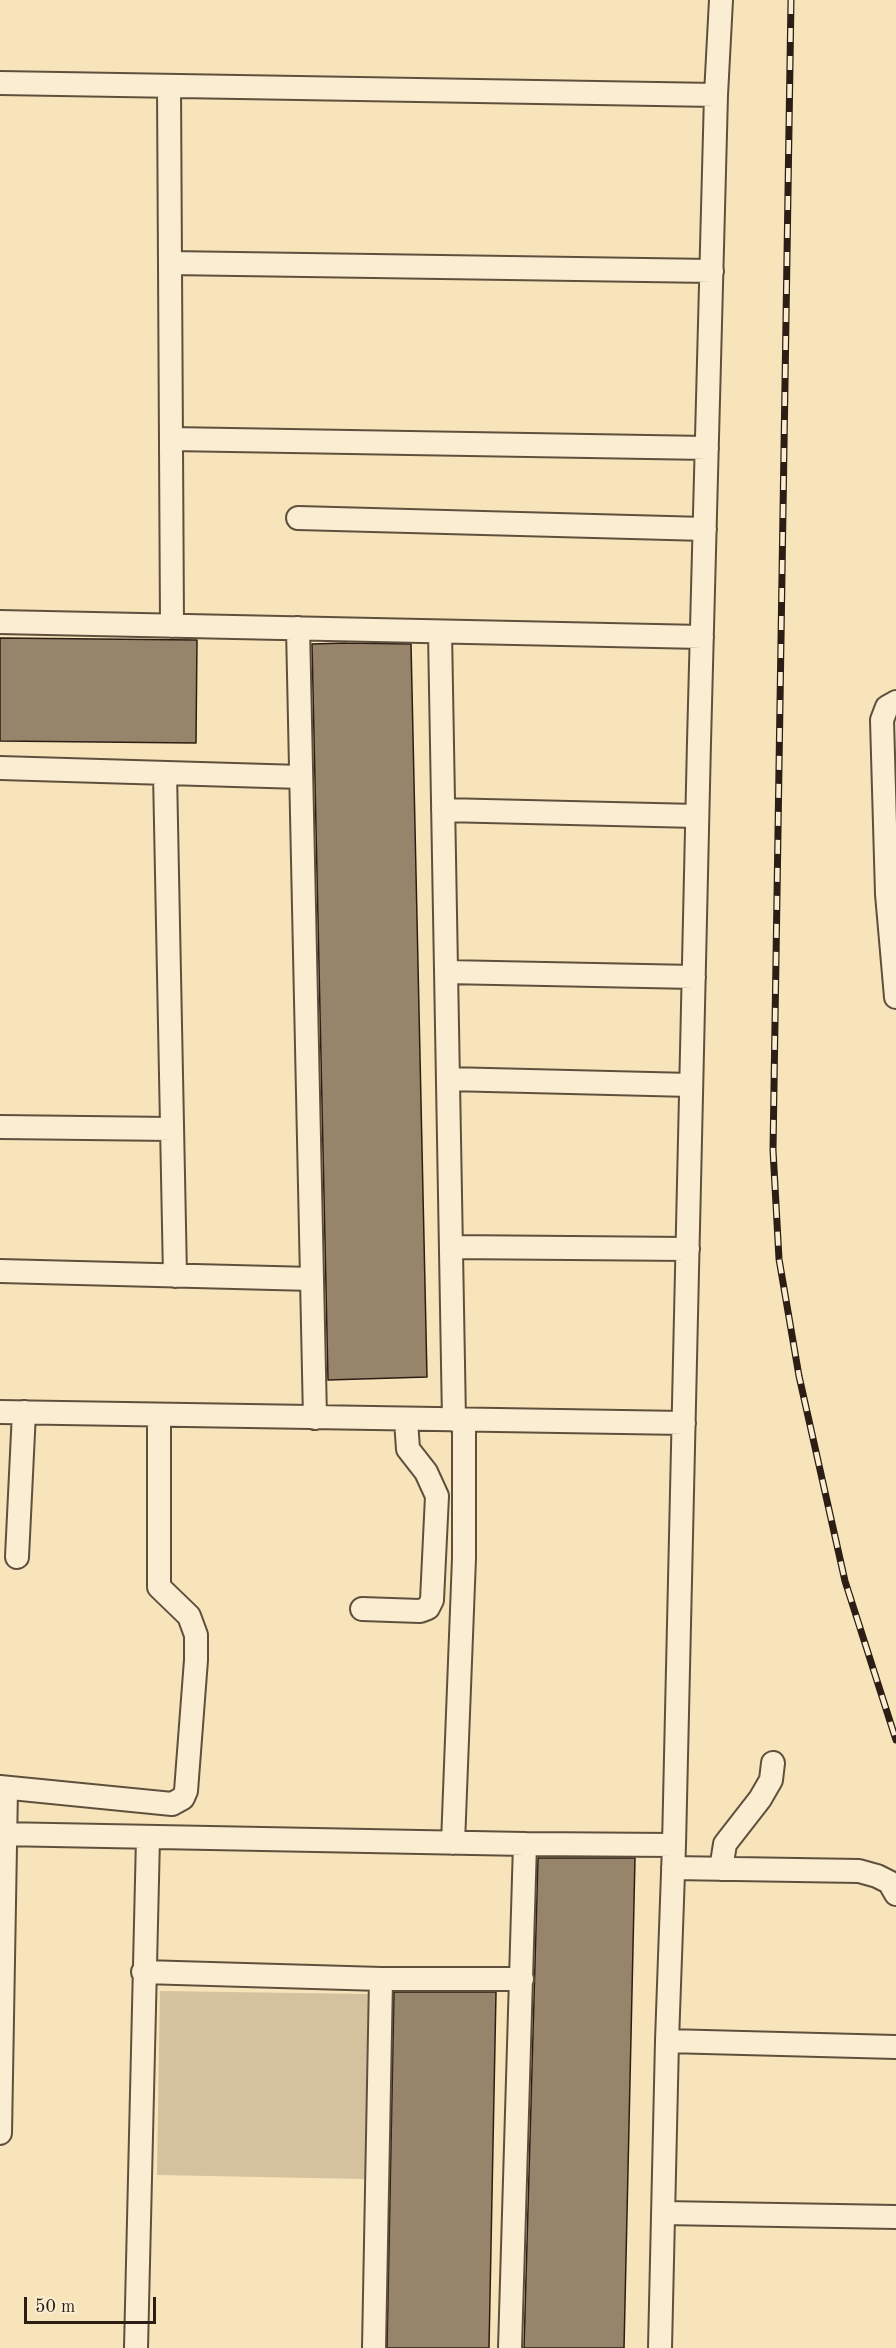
<!DOCTYPE html>
<html>
<head>
<meta charset="utf-8">
<style>
	body { margin:0 }
	#map { position:relative; width:896px; height:2348px; overflow:hidden; background:#f7e4ba; font-family:"Old Standard TT",serif }
	canvas { display:block }
	.scale { position:absolute; left:24px; top:2297px; width:132px; height:27px; box-sizing:border-box; border:3px solid #2c1e15; border-top:0; padding-left:8px; font-size:18px; line-height:21px; white-space:nowrap; color:#2c1e15; -webkit-text-stroke:4px #faedd2; paint-order:stroke }
</style>
</head>
<body>
<div id="map">
<canvas width="896" height="2348"></canvas>
<div class="scale">50 m</div>
</div>
<script>
const ctx = document.querySelector('canvas').getContext('2d');
ctx.lineJoin = 'round';
function fillPath(path, color) {
  ctx.fillStyle = color;
  ctx.fill(path, 'evenodd');
}
function poly(rows) {
  const path = new Path2D();
  for (const r of rows) {
    path.moveTo(r[0], r[1]);
    for (let i = 2; i < r.length; i += 2) path.lineTo(r[i], r[i + 1]);
  }
  return path;
}
function trace(path, color, width, dash) {
  ctx.strokeStyle = color;
  ctx.lineWidth = width;
  ctx.lineCap = dash ? 'butt' : 'round';
  ctx.setLineDash(dash || []);
  ctx.stroke(path);
}
const green = poly([
	[160,1991,368,1994,365,2179,157,2175]
]);
const building = poly([
	[0,638,197,640,196,743,0,741,0,638],
	[346,643,411,644,427,1377,328,1380,312,644,346,643],
	[538,1858,635,1858,624,2348,524,2348,538,1858],
	[394,1992,496,1992,489,2348,387,2348,394,1992]
]);
const minor = poly([
	[0,83,716,95],
	[169,86,172,626],
	[170,263,712,271],
	[171,439,707,448],
	[298,518,705,529],
	[0,622,702,637],
	[298,628,315,1418],
	[440,632,454,1420],
	[896,702,887,707,882,720,887,894,896,997],
	[0,768,301,777],
	[165,773,175,1276],
	[443,810,697,816],
	[446,972,694,977],
	[448,1079,691,1085],
	[0,1127,172,1129],
	[451,1247,688,1249],
	[0,1271,312,1279],
	[0,1412,684,1423],
	[17,1557,24,1412],
	[362,1609,420,1611,428,1608,432,1600,437,1496,426,1472,408,1449,406,1420],
	[0,1787,172,1804,183,1798,186,1791,196,1660,196,1635,189,1616,159,1587,159,1415],
	[0,1834,525,1844,674,1845],
	[453,1843,464,1558,464,1420],
	[673,1868,859,1871,877,1876,889,1882,896,1894],
	[721,1869,725,1844,760,1799,771,1780,773,1763],
	[143,1972,381,1979,522,1979],
	[667,2041,896,2047],
	[0,2133,6,1788],
	[663,2213,896,2217],
	[136,2348,148,1838],
	[374,2348,381,1979],
	[510,2348,525,1844],
	[660,2348,667,2041,674,1845,699,742,716,95,721,0]
]);
const rail = poly([
	[791,0,773,1150,779,1259,799,1376,845,1581,896,1740]
]);
fillPath(green, '#d4c29e');
fillPath(building, '#96856b');
trace(building, '#2c1e15', 1.5);
trace(minor, '#5f503e', 26);
trace(minor, '#faedd2', 22);
trace(rail, '#2c1e15', 7);
trace(rail, '#faedd2', 4.5, [14]);
</script>
</body>
</html>
